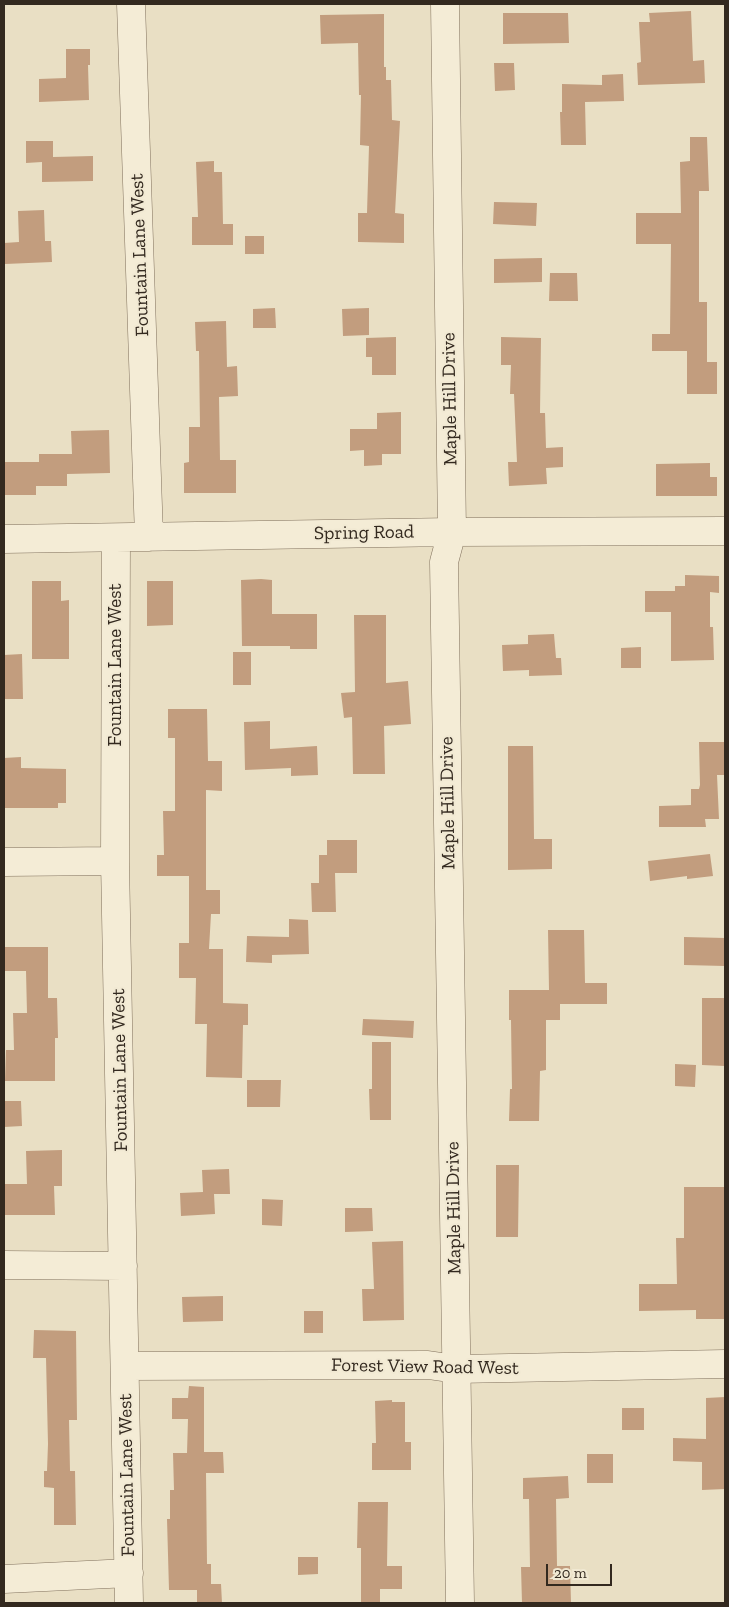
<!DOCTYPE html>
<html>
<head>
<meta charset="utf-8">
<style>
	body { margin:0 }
	#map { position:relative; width:729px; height:1607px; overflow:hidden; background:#e9dfc4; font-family:"Zilla Slab",serif }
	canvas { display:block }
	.frame { position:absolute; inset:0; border:5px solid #33291f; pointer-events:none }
	.scale { position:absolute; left:546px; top:1564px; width:66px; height:22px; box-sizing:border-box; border:2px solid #33291f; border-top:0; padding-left:6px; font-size:15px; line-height:18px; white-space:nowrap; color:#33291f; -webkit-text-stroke:4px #f1e9d3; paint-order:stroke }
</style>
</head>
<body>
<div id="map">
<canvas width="729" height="1607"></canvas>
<div class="frame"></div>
<div class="scale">20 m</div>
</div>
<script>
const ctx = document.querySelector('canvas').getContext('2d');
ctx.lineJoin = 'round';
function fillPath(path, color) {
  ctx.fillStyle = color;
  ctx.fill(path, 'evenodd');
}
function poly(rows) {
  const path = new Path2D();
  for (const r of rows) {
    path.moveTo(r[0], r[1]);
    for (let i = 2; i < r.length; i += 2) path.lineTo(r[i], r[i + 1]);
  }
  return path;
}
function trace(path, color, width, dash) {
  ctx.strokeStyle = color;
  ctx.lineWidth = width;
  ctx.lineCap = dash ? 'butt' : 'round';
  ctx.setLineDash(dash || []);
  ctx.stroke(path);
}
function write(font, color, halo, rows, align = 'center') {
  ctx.font = font + ' "Zilla Slab",serif';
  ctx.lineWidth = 4;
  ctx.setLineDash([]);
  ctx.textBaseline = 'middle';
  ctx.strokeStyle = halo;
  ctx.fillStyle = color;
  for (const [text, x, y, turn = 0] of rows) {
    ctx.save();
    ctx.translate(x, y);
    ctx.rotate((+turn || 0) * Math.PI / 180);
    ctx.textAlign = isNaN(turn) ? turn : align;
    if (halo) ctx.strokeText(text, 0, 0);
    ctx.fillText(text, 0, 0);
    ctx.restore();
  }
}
const building = poly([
	[691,11,693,61,704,60,705,83,638,85,637,63,641,62,639,22,650,22,649,13],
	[503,13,568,13,569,43,503,44],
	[384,14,384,67,386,67,386,80,391,80,392,120,400,121,395,213,404,214,404,243,358,242,358,213,367,213,369,146,360,145,361,95,359,95,358,43,321,44,320,15],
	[66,49,90,49,90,65,88,65,89,100,39,102,39,79,66,78],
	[494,63,514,63,515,90,495,91],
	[623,74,624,101,585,102,586,145,561,145,560,112,562,112,562,84,602,85,602,75],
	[690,137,707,137,709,191,699,191,699,302,707,302,707,362,717,362,717,394,687,394,687,351,652,351,652,334,670,334,671,244,636,244,636,213,681,213,680,162,690,161],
	[26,141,53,141,53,157,93,156,93,181,42,182,42,162,26,163],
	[214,161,214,172,222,172,223,224,233,224,233,245,192,245,192,217,198,217,196,162],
	[494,202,537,203,536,226,493,224],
	[44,210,45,241,51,241,52,262,5,264,4,243,19,242,18,211],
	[245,236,264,236,264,254,245,254],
	[542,258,542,282,494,283,494,259],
	[550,273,577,273,578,301,549,301],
	[275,308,276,328,253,328,253,309],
	[369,308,369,335,343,336,342,309],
	[226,321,227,367,237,366,238,396,219,397,220,460,236,460,236,493,184,493,184,463,189,462,189,427,200,427,199,351,196,351,195,322],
	[396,337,396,375,372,375,372,357,366,357,366,338],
	[501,337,541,338,540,413,545,413,546,448,563,447,563,467,546,468,547,484,509,486,508,462,517,462,514,394,510,394,511,365,501,365],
	[401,412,401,454,382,454,382,465,364,466,364,450,350,451,350,429,377,429,377,413],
	[109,430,110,473,67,474,67,486,36,486,36,495,4,495,4,462,39,462,39,454,72,454,71,431],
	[710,463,710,477,717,477,717,496,656,496,656,464],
	[685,575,719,576,719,593,710,592,710,627,713,627,714,660,671,661,671,612,645,612,645,591,675,591,675,586,685,586],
	[261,579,272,580,272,614,317,614,317,649,290,649,290,646,242,646,241,580],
	[32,581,61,581,61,601,69,600,69,659,32,659],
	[147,581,173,581,173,625,147,626],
	[354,615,386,615,386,683,408,681,411,724,384,726,385,774,353,774,352,717,344,718,341,693,355,692],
	[554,634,556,658,561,658,562,675,529,676,529,670,503,671,502,645,528,644,528,635],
	[641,647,641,668,621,668,621,648],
	[233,652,251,652,251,685,233,685],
	[22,654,23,699,4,699,4,655],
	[168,709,207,709,208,761,222,761,222,791,206,790,206,890,220,890,220,914,211,914,209,949,223,949,223,1003,248,1004,248,1025,243,1025,242,1078,206,1077,207,1024,195,1024,196,978,179,978,179,943,189,943,189,876,157,876,157,855,164,855,163,811,175,811,175,738,168,738],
	[270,721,270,749,317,746,318,775,291,776,291,768,245,770,244,722],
	[699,742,725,742,725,775,717,775,719,819,705,819,706,827,659,827,659,806,691,805,691,789,699,789,700,785],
	[508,746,533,746,534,839,552,839,552,869,508,870],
	[21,757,21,768,66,769,66,803,58,803,58,808,4,808,4,758],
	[327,840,357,840,357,873,335,873,336,912,312,912,311,883,319,883,319,855,327,855],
	[710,854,713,876,687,879,687,876,650,881,648,861],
	[289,919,308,920,309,954,272,955,272,963,246,962,247,936,289,937],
	[548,930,584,930,585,983,607,983,607,1004,560,1004,560,1020,546,1020,546,1070,540,1071,539,1121,509,1121,510,1089,512,1089,511,1020,509,1020,509,990,549,990],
	[684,937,725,938,725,966,684,965],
	[4,947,48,947,48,998,57,998,58,1038,55,1038,55,1081,5,1081,6,1050,14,1050,13,1013,27,1013,26,971,4,971],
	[702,998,725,998,725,1066,702,1065],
	[363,1019,414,1021,413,1038,362,1035],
	[372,1042,391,1042,391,1120,370,1120,369,1089,372,1089],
	[675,1064,696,1065,695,1087,675,1086],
	[247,1080,281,1080,280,1107,247,1107],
	[4,1101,21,1101,22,1126,4,1127],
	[62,1150,62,1186,54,1186,55,1215,4,1215,4,1184,27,1184,26,1151],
	[496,1165,519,1165,518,1237,496,1237],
	[229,1169,230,1194,214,1194,215,1214,181,1216,180,1193,203,1192,202,1170],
	[684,1187,725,1187,725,1218,724,1218,725,1319,696,1319,696,1310,639,1311,639,1284,677,1284,676,1238,684,1238],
	[262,1199,283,1200,282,1226,262,1225],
	[345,1208,372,1208,373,1231,345,1232],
	[403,1241,404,1320,363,1321,362,1289,374,1289,372,1242],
	[223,1296,223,1321,183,1322,182,1297],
	[304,1311,323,1311,323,1333,304,1333],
	[34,1330,76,1331,77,1420,69,1420,70,1471,75,1471,76,1525,54,1525,54,1488,44,1487,44,1471,47,1471,48,1444,46,1358,33,1358],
	[189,1386,204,1387,204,1452,223,1452,224,1473,206,1473,207,1564,211,1564,211,1584,221,1584,222,1603,197,1603,197,1590,169,1590,167,1519,170,1519,170,1490,174,1490,173,1453,187,1453,188,1419,172,1419,172,1398,188,1398],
	[725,1397,725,1489,702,1490,702,1462,673,1461,673,1438,706,1439,706,1398],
	[392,1400,392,1402,405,1402,405,1442,411,1442,411,1470,372,1470,372,1443,376,1443,375,1401],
	[622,1408,644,1408,644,1430,622,1430],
	[587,1454,613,1454,613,1483,587,1483],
	[568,1476,569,1498,556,1499,557,1566,570,1566,571,1603,522,1603,521,1567,530,1567,529,1499,523,1499,523,1478],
	[358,1502,388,1502,387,1566,402,1566,402,1589,380,1589,380,1603,361,1603,361,1548,357,1548],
	[298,1557,318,1557,318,1574,298,1575]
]);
const minor = poly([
	[131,4,149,537],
	[445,4,452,532,444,562,460,1603],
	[116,538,115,861,129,1603],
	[4,539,452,532,725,531],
	[4,862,115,861],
	[4,1265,123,1266],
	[125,1366,428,1365,456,1369,725,1364],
	[4,1579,129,1573]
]);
const streetNames = [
	["Fountain Lane West",140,255,-92],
	["Maple Hill Drive",450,399,-91],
	["Spring Road",364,533,-1],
	["Fountain Lane West",116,665,-90],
	["Maple Hill Drive",448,803,-91],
	["Fountain Lane West",120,1070,-91],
	["Maple Hill Drive",454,1208,-91],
	["Forest View Road West",425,1367,1],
	["Fountain Lane West",127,1475,-91]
];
fillPath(building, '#c29d7e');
trace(minor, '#81715d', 29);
trace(minor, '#f4ecd6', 28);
write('19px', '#33291f', '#f1e9d3', streetNames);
</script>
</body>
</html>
